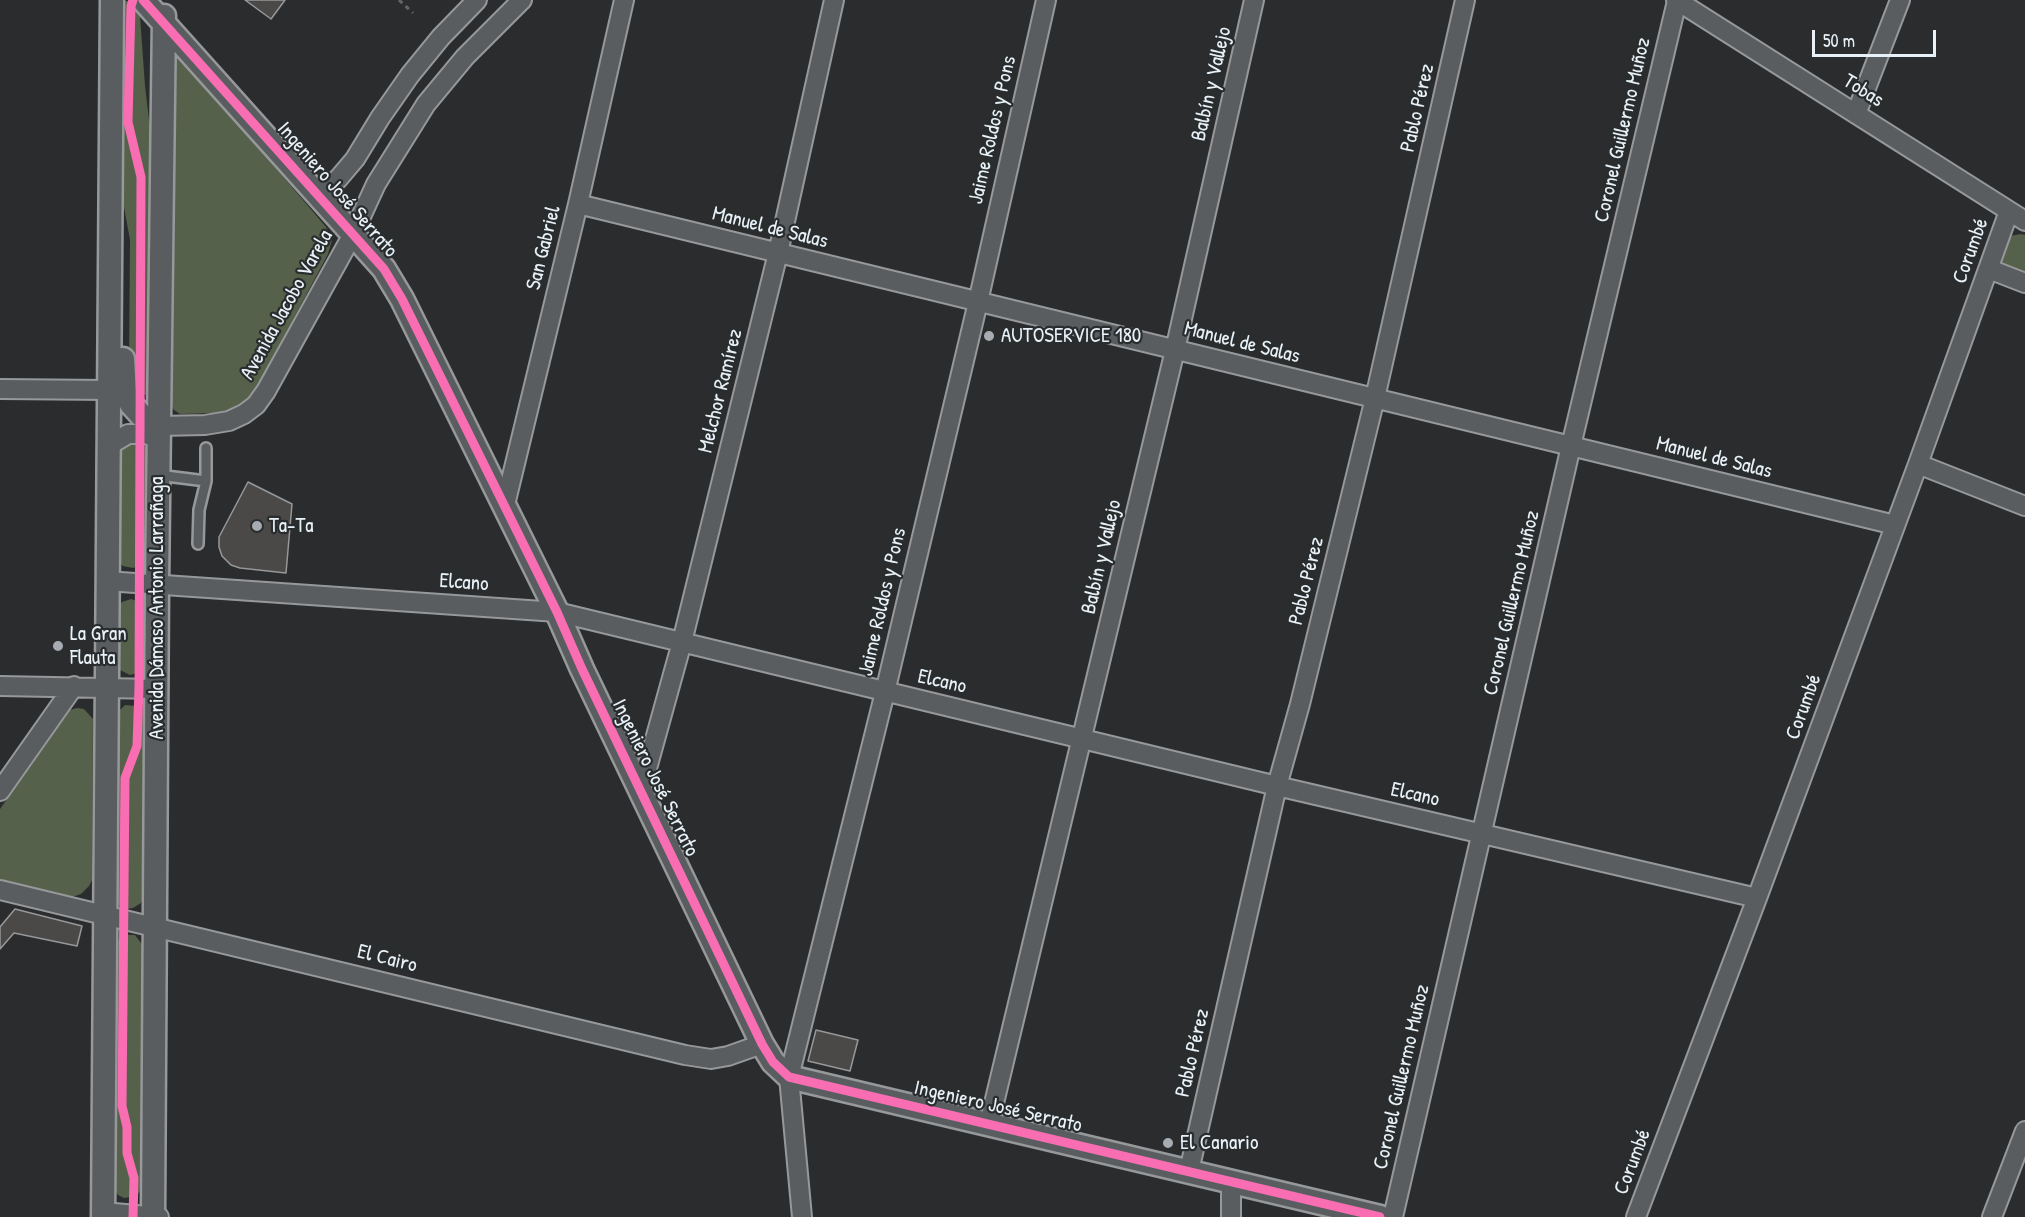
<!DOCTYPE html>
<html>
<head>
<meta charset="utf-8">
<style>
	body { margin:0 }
	#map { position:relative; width:2025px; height:1217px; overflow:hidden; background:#2b2c2d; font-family:"Patrick Hand",sans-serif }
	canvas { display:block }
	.scale { position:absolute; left:1812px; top:30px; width:124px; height:27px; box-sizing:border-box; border:3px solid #e8f1f8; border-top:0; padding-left:8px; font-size:18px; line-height:21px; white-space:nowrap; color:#e8f1f8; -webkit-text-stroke:4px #2a2d2e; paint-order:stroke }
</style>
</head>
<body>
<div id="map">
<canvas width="2025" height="1217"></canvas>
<div class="scale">50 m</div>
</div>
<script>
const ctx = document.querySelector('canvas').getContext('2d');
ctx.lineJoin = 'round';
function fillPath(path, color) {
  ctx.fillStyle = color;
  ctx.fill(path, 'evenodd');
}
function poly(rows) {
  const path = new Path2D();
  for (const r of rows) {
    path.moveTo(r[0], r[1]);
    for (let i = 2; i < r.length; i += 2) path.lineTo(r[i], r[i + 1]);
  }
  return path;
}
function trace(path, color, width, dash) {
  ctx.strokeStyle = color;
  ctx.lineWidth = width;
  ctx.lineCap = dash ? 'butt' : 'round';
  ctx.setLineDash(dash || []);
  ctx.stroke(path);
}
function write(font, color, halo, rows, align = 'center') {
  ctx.font = font + ' "Patrick Hand",sans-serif';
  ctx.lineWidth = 4.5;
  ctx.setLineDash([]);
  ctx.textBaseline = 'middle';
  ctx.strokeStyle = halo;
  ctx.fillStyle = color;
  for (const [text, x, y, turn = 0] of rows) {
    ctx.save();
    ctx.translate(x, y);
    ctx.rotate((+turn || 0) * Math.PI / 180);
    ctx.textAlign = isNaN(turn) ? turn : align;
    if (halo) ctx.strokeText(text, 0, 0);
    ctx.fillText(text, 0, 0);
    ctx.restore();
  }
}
const green = poly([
	[126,1,129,1,140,16,145,86,150,128,148,389,146,395,138,392,134,386,129,371,130,240,120,185,123,2],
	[176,54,181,57,326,227,332,240,328,254,256,389,244,403,228,411,216,413,180,414,174,410,170,403,174,55],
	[2021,234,2025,235,2025,277,1998,263,2010,236],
	[137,441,144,444,148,450,147,553,143,564,133,568,123,566,119,562,120,452,123,445],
	[131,599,142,603,147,612,146,663,140,672,130,675,118,669,117,609,122,602],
	[125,705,137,706,142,709,146,718,148,747,144,893,141,903,133,908,126,909,119,905,116,899,116,718,119,711],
	[77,708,84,709,93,719,92,880,89,886,81,894,72,897,65,897,0,881,0,809,70,710],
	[123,935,135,935,144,947,143,1186,137,1196,124,1198,118,1195,112,1187,116,942]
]);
const building = poly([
	[245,0,285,0,271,19,245,0],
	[248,482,292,504,286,573,240,568,231,565,222,556,219,547,219,537,248,482],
	[15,909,82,926,77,946,14,933,0,949,0,927,15,909],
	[816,1030,858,1040,850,1071,808,1061,816,1030]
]);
const path = poly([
	[399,0,413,13]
]);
const service = poly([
	[158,475,206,481],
	[198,544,199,510,206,481,206,448]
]);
const minor = poly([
	[1676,0,2025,221],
	[1856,114,1900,0],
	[315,192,327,187,338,179,355,159,380,118,410,75,441,37,477,0],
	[578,204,1895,525],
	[1989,269,2025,283],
	[0,389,108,390],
	[159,426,205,425,229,421,244,414,256,405,266,391,353,234,376,184,426,104,465,57,522,0],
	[108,446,128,434,146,434,154,437,159,441],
	[1918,464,2025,506],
	[505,505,578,204,624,0],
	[106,581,557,612,1277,786,1757,898],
	[0,686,157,689],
	[641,790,682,642,778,253,834,0],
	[0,791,74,686],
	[0,890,685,1055,711,1059,728,1056,762,1044],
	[989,1124,1175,350,1254,0],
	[1189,1171,1277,786,1300,704,1375,398,1465,0],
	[1231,1181,1231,1217],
	[103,1212,159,1217],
	[802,1217,789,1077,885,692,978,302,1046,0],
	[1393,1217,1571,446,1677,1],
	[1636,1217,1757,898,1918,464,2009,211],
	[1992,1217,2025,1131]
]);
const tertiary = poly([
	[143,0,384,269,402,299,557,612,582,669,762,1044,773,1062,789,1077,1380,1217],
	[123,359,125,393,131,404,141,415,159,426],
	[103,1217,112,0],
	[153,1217,157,585,164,16]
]);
const cycleway = poly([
	[133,0,131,6,128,122,141,177,139,688,137,746,125,778,122,1106,127,1127,127,1153,134,1178,133,1217],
	[143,0,384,269,402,299,557,612,582,669,762,1044,773,1062,789,1077,1380,1217]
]);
const markers = [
	[989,336,6,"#a6acb1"],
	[257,526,6,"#a6acb1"],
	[58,646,6,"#a6acb1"],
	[1168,1143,6,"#a6acb1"]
];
const streetNames = [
	["Balbín y Vallejo",1212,84,-77],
	["Tobas",1863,91,32],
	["Pablo Pérez",1418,108,-77],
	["Jaime Roldos y Pons",993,130,-77],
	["Coronel Guillermo Muñoz",1623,130,-77],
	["Ingeniero José Serrato",337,190,49],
	["Manuel de Salas",770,228,14],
	["San Gabriel",544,248,-76],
	["Corumbé",1971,251,-70],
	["Avenida Jacobo Varela",287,305,-61],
	["Manuel de Salas",1242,343,14],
	["Melchor Ramírez",721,391,-76],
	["Manuel de Salas",1714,458,14],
	["Balbín y Vallejo",1102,557,-77],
	["Pablo Pérez",1307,581,-76],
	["Elcano",464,583,4],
	["Jaime Roldos y Pons",883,602,-77],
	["Coronel Guillermo Muñoz",1512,603,-77],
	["Avenida Dámaso Antonio Larrañaga",157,608,-90],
	["Elcano",942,682,13],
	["Corumbé",1804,707,-70],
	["Ingeniero José Serrato",655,778,64],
	["Elcano",1415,795,13],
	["El Cairo",387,959,14],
	["Pablo Pérez",1193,1053,-77],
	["Coronel Guillermo Muñoz",1402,1077,-77],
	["Ingeniero José Serrato",998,1107,13],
	["Corumbé",1633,1162,-69]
];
const poiNames = [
	["AUTOSERVICE 180",1001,336],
	["Ta-Ta",269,526],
	["La Gran",70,634],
	["Flauta",70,658],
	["El Canario",1180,1143]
];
fillPath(green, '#56614b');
fillPath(building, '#4b4848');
trace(building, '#96989a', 1.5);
trace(service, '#96989a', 14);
trace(minor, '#96989a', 22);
trace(tertiary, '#96989a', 27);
trace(path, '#636566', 3, [4.5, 4.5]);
trace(service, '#5a5d60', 9);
trace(minor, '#5a5d60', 18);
trace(tertiary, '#5a5d60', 22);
trace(cycleway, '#f96db3', 9);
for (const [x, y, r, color] of markers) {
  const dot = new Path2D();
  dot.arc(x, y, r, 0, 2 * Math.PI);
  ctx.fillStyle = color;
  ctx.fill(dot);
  trace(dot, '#2a2d2e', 2);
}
write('21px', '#e8f1f8', '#2a2d2e', streetNames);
write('21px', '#e8f1f8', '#2a2d2e', poiNames, 'left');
</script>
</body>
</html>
